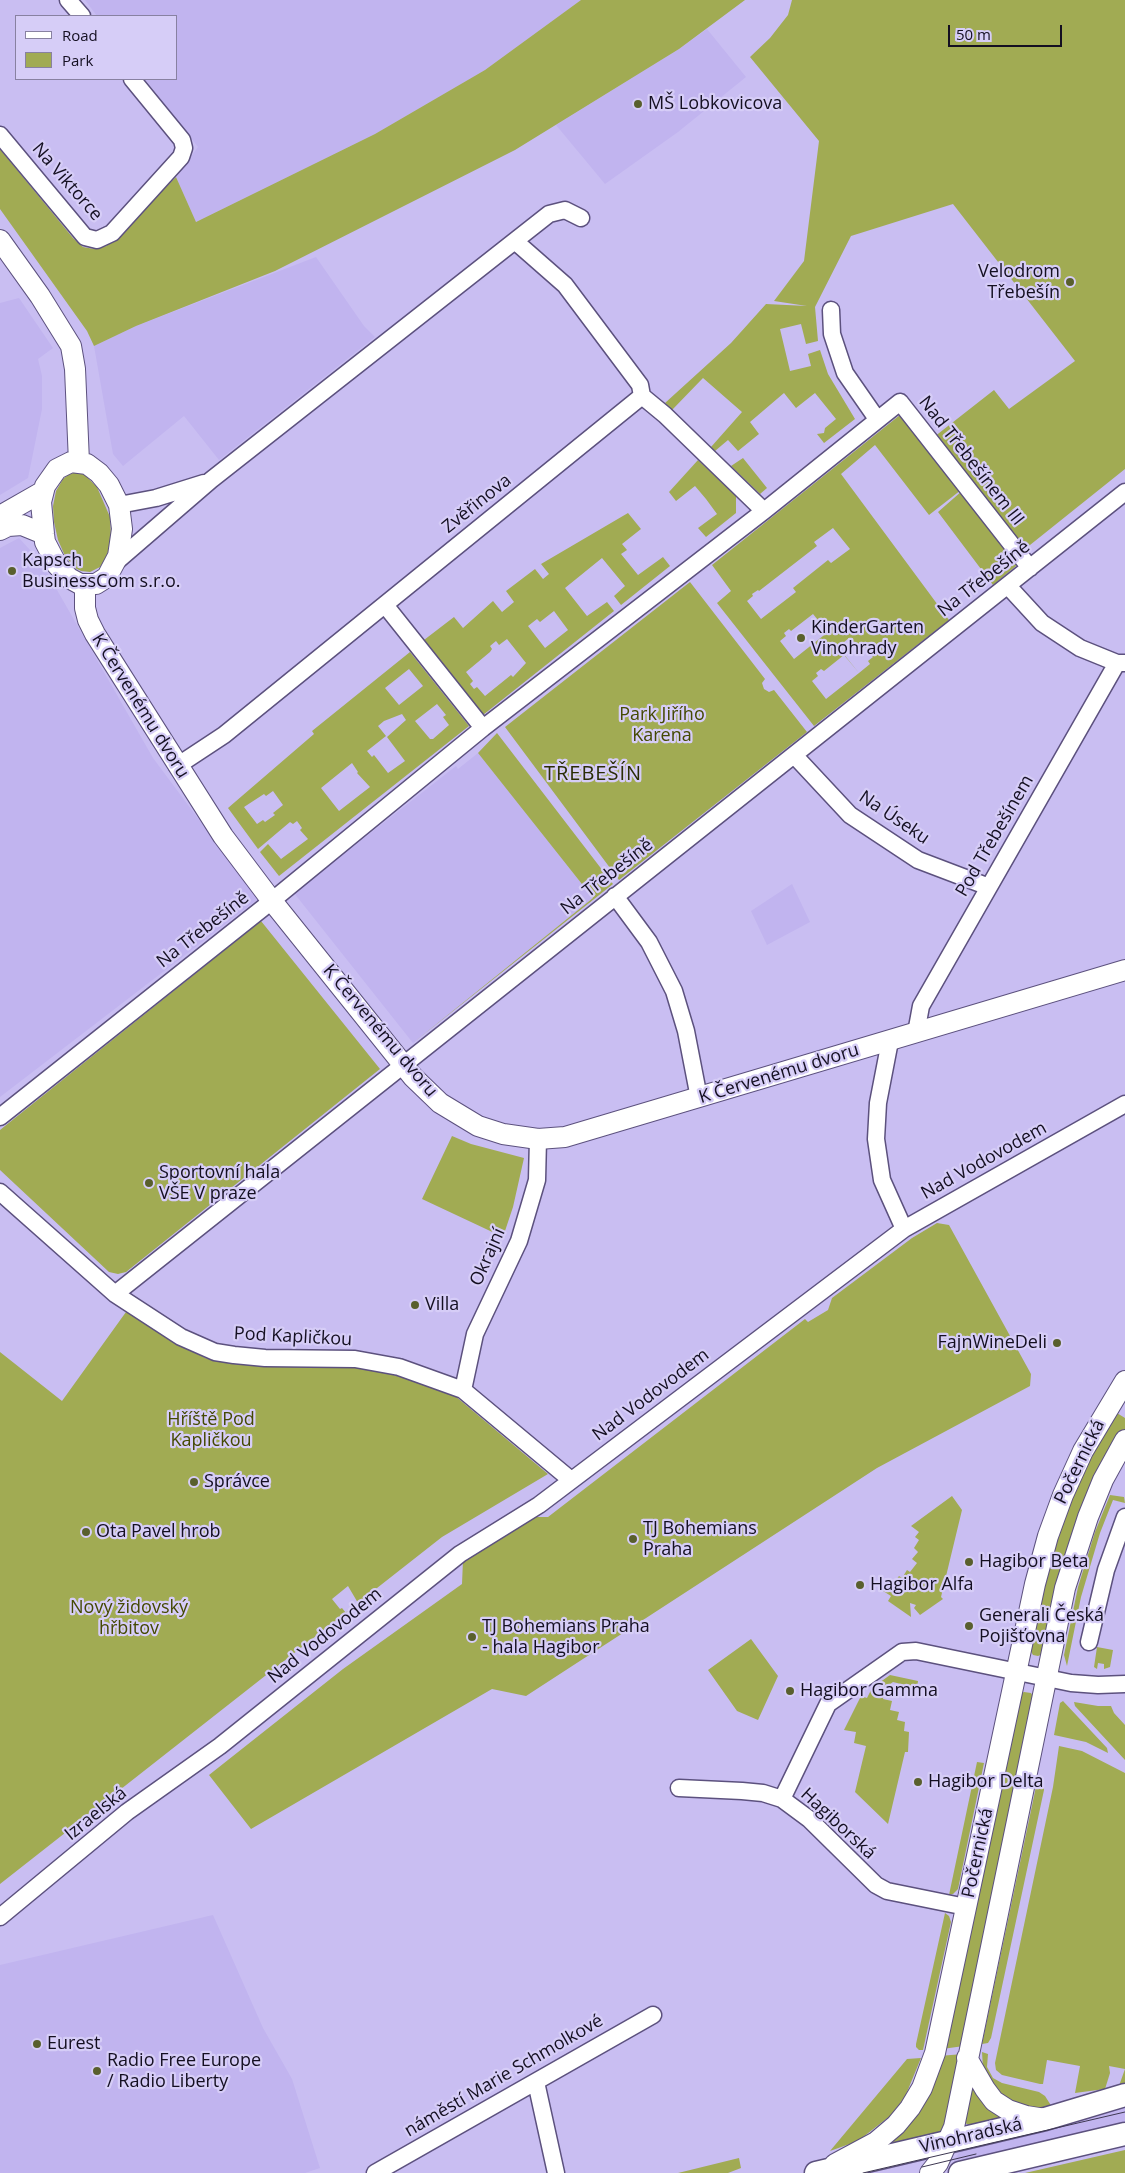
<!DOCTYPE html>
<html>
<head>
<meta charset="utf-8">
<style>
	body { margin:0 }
	#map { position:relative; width:1125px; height:2173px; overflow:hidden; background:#c9bef2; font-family:"Open Sans",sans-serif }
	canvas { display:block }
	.legend { position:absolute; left:15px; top:15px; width:162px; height:65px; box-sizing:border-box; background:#d6cdf7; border:1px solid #8881a1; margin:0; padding:6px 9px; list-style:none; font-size:15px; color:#140f21 }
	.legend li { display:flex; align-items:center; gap:10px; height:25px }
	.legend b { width:25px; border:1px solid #8881a1 }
	.scale { position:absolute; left:948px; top:25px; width:114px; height:22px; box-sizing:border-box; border:2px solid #140f21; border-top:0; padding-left:6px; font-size:15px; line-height:18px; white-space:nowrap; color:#140f21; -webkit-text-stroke:4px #d6cdf7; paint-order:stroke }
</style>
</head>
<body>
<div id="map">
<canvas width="1125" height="2173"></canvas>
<ul class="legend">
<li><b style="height:6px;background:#fff"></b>Road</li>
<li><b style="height:14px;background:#a1ab53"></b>Park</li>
</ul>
<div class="scale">50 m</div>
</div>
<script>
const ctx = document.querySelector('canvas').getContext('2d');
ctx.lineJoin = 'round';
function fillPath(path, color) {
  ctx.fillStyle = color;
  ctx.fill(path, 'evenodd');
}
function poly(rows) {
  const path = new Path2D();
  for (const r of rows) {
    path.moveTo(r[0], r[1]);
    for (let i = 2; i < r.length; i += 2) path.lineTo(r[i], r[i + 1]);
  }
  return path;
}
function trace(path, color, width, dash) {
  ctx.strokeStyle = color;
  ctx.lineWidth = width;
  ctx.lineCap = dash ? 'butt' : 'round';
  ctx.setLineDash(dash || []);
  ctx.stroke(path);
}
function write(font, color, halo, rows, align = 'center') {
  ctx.font = font + ' "Open Sans",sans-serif';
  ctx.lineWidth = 4.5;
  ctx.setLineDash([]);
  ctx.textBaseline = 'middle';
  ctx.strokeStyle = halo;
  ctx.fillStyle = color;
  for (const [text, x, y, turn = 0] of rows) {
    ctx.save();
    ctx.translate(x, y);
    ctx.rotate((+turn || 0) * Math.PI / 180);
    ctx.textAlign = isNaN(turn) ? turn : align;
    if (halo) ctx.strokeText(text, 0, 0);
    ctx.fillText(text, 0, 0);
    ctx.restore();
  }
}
const built = poly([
	[85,0,581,0,485,70,375,134,196,222,176,177,198,147,145,79,176,79,176,16,97,16],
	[707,29,746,77,678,132,605,184,556,125,679,49],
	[316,257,364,326,375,337,219,460,184,416,123,466,113,454,94,346,136,326],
	[19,298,53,348,38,359,42,376,42,409,28,478,0,495,0,303],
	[19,538,41,562,153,758,258,899,0,1097,0,548],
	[478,753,593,898,413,1043,294,893,456,766,458,769],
	[792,884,810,922,767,945,751,911],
	[213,1915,263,2028,292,2079,320,2168,305,2173,0,2173,0,1965],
	[1125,2105,1125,2126,952,2164,964,2145]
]);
const green = poly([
	[581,0,745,0,679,49,515,150,275,271,136,326,94,346,87,331,0,209,0,149,73,238,83,247,94,249,106,246,176,177,196,222,375,134,485,70],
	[792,0,1125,0,1125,469,1025,549,934,437,994,390,1009,409,1075,361,953,204,851,236,815,307,818,341,806,344,801,324,780,329,790,371,811,366,808,354,820,350,828,374,855,419,824,443,817,434,824,433,825,428,836,419,815,393,796,408,784,393,750,422,759,434,738,451,728,440,715,451,711,447,742,412,703,378,672,410,665,403,731,343,766,304,807,306,774,301,804,261,819,141,750,57,770,38,788,15],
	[900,415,961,490,929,515,875,445,841,474,949,620,814,726,717,603,731,591,712,565],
	[833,528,850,549,831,563,828,560,793,588,796,592,761,619,747,601,753,596,752,594,758,590,759,591,817,546,814,542],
	[813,614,828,632,794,659,780,641,786,636,784,633,789,629,791,631],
	[849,638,859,649,864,646,873,657,868,661,870,664,859,673,838,647],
	[844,655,859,673,826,699,812,681,818,676,816,673,821,669,824,671],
	[743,458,767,488,760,494,731,466],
	[698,460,736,496,736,513,706,537,698,528,717,514,706,499,695,486,676,501,669,492],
	[76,472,85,475,97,487,110,517,111,536,107,556,100,567,90,572,81,571,75,568,65,556,58,540,54,522,53,506,56,491,63,479,68,475],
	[962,491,1015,557,1016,566,993,585,938,512],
	[628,513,641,529,622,544,627,550,621,554,638,575,663,557,670,566,621,605,614,596,625,586,602,558,565,588,587,616,607,602,614,611,483,715,424,640,454,617,463,628,493,601,502,612,514,602,506,591,535,569,543,579,549,574,541,564],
	[554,611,568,630,545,648,528,626,537,619,540,622],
	[507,639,526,663,513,677,511,675,485,696,477,687,474,689,470,684,473,681,466,672,490,652,492,649,490,646,496,641,499,645],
	[690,582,765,679,762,683,764,689,769,692,774,690,807,732,619,880,505,727],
	[410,652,469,726,279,876,260,852,268,844,281,859,308,839,300,830,302,828,297,821,293,824,290,822,258,849,228,808,314,734,312,731],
	[409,669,423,686,399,705,385,688],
	[437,704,446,715,443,717,449,725,433,739,430,739,415,721],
	[402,714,406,720,387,737,405,761,388,773,374,755,372,757,367,751,386,736,378,726,384,721],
	[352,763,358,772,357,773,370,787,339,811,321,788],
	[273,791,283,805,273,813,275,815,265,822,263,820,257,824,244,807,264,794,266,796],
	[497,733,613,884,413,1043,593,898,478,753],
	[261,921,380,1069,126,1272,118,1274,109,1272,0,1170,0,1130],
	[452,1136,471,1144,524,1158,513,1207,503,1237,422,1199],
	[937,1223,949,1225,1031,1374,1030,1386,877,1468,526,1696,492,1689,251,1829,209,1775,343,1669,462,1584,463,1560,533,1517,548,1517,805,1319,808,1322,828,1310,832,1298,912,1238],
	[126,1312,205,1358,232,1364,361,1366,448,1390,548,1474,442,1537,0,1884,0,1352,62,1401],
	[348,1586,358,1603,346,1613,342,1608,340,1609,332,1599],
	[1112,1410,1125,1418,1125,1430,1043,1654,1038,1656,1033,1655,1030,1650,1054,1535],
	[1110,1495,1124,1497,1125,1503,1113,1500,1100,1533,1081,1597,1067,1666,1064,1655,1078,1587,1095,1532],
	[952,1496,962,1510,941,1597,943,1599,920,1615,914,1608,916,1605,910,1603,911,1617,888,1601,891,1596,883,1591,891,1582,893,1584,899,1576,902,1578,907,1570,910,1572,917,1563,912,1559,918,1552,914,1548,919,1540,915,1537,919,1532,911,1526],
	[751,1639,778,1676,758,1720,737,1711,708,1670],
	[1097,1647,1113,1650,1110,1667,1104,1669,1104,1664,1098,1663,1097,1669,1094,1667],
	[890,1675,918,1681,917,1688,893,1682,886,1687,883,1699,892,1701,890,1710,899,1712,897,1720,905,1722,904,1731,909,1732,908,1752,905,1752,888,1824,855,1792,866,1746,854,1743,856,1732,844,1730,861,1696,867,1698,872,1688],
	[1024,1692,1031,1693,1034,1698,964,2046,942,2049,1022,1693],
	[1063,1701,1107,1748,1108,1753,1086,1742,1054,1735,1060,1703],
	[1074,1702,1098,1706,1111,1706,1114,1713,1125,1725,1125,1760,1075,1706],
	[1059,1746,1082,1751,1125,1773,1125,2084,1120,2086,1120,2083,1125,2069,1109,2066,1110,2073,1105,2089,1075,2093,1080,2066,1047,2060,1043,2084,1040,2084,1002,2075,996,2070,995,2063,1053,1787],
	[977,1762,984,1763,958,1889,953,1894,949,1895],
	[1038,1777,1044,1784,1044,1790,991,2038,988,2043,982,2044],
	[945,1913,949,1916,951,1922,923,2050,919,2050,916,2047,916,2044],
	[982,2052,988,2054,987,2067,993,2078,1002,2083,1039,2092,1045,2096,1052,2107,1043,2109,1022,2107,998,2093,983,2068],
	[963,2054,943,2132,896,2143,893,2142,892,2140,939,2056],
	[921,2058,905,2097,890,2116,858,2141,830,2151,907,2059],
	[971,2087,974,2087,1001,2118,969,2125,965,2123],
	[1125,2150,1125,2173,1025,2173],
	[739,2158,741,2168,728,2173,678,2173]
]);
const minor = poly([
	[68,0,82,16],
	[0,135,85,237,97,240,112,233,181,157,184,148,182,140,132,79],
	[516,242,565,285,640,385,642,396],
	[831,310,832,334,845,373,877,419],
	[642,396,665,415,764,511],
	[119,505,156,498,204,483],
	[116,562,211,480,549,214,565,210,581,218],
	[1008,586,1042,623,1080,648,1117,663,1125,663],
	[385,605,483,728],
	[794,755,850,815,918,860,989,887],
	[177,766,224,735,642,396],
	[615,896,649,942,674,991,686,1031,699,1098],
	[916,1033,921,1006,1117,663],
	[890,1041,878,1103,876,1139,882,1180,904,1229],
	[0,1117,263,908,483,728,764,511,900,402,1030,568],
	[0,1192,115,1294,181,1337,215,1352,234,1355,265,1358,355,1359,399,1367,463,1390,571,1480],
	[115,1294,1125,492],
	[463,1390,475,1334,519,1241,537,1180,538,1139],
	[1089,1642,1106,1570,1125,1517],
	[679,1788,742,1791,763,1793,782,1799,809,1819,876,1885,887,1891,966,1907],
	[782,1799,828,1704,902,1652,916,1651,1071,1683,1098,1685,1125,1684],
	[0,1917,127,1812,220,1746,460,1554,539,1505,904,1229,1125,1104],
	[536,2082,556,2173],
	[375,2173,653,2015]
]);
const tertiary = poly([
	[0,240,40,296,71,346,75,369,79,462],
	[71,462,87,464,99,473,109,485,119,505,122,529,118,556,107,577,96,584,80,584,69,578,57,565,45,542,44,534,41,502,45,486,57,469,71,462],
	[0,516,42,492],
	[0,530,8,526,22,525,44,534],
	[85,585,85,608,88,620,95,634,223,836,272,901,413,1077,440,1103,478,1126,503,1134,538,1139,565,1137,1125,970],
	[967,2058,985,2089,994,2101,1008,2110,1026,2116,1045,2119],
	[835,2164,876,2142,896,2125,910,2108,922,2088,935,2053,1035,1584,1048,1536,1063,1495,1083,1451,1125,1381],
	[930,2173,938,2163,954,2127,1065,1588,1088,1517,1103,1480,1125,1440]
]);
const secondary = poly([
	[816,2173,1045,2119,1125,2095],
	[960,2173,1125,2134]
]);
const tram = poly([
	[922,2167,976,2154],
	[863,2173,1125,2112]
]);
const markers = [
	[638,104,5,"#595f2d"],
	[1070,282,5,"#595f2d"],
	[12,571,5,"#595f2d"],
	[801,638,5,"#595f2d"],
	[149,1183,5,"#595f2d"],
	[415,1305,5,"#595f2d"],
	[1057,1343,5,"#595f2d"],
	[194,1482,5,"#595f2d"],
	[86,1532,5,"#595f2d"],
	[633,1539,5,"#595f2d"],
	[969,1562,5,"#595f2d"],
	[860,1585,5,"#595f2d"],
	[969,1626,5,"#595f2d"],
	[472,1637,5,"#595f2d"],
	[790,1691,5,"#595f2d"],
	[918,1782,5,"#595f2d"],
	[37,2044,5,"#595f2d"],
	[97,2071,5,"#595f2d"]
];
const poiNames = [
	["MŠ Lobkovicova",648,104],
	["Velodrom",1060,272,"right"],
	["Třebešín",1060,293,"right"],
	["Kapsch",22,561],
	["BusinessCom s.r.o.",22,582],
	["KinderGarten",811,628],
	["Vinohrady",811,649],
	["Sportovní hala",159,1173],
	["VŠE V praze",159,1194],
	["Villa",425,1305],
	["FajnWineDeli",1047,1343,"right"],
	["Správce",204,1482],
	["TJ Bohemians",643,1529],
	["Praha",643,1550],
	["Ota Pavel hrob",96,1532],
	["Hagibor Beta",979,1562],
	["Hagibor Alfa",870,1585],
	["Generali Česká",979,1616],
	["Pojišťovna",979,1637],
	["TJ Bohemians Praha",482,1627],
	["- hala Hagibor",482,1648],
	["Hagibor Gamma",800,1691],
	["Hagibor Delta",928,1782],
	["Eurest",47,2044],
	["Radio Free Europe",107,2061],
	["/ Radio Liberty",107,2082]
];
const streetNames = [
	["Na Viktorce",67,182,49],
	["Nad Třebešínem III",971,461,52],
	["Zvěřinova",477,504,-39],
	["Na Třebešíně",984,579,-38],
	["K Červenému dvoru",140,706,58],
	["Na Úseku",894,818,34],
	["Pod Třebešínem",995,836,-60],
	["Na Třebešíně",607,877,-38],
	["Na Třebešíně",203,930,-38],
	["K Červenému dvoru",380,1031,50],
	["K Červenému dvoru",779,1074,-17],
	["Nad Vodovodem",984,1161,-29],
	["Okrajní",488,1257,-66],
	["Pod Kapličkou",293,1337,3],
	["Nad Vodovodem",651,1395,-37],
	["Počernická",1080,1462,-64],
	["Nad Vodovodem",325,1636,-39],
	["Izraelská",96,1814,-39],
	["Hagiborská",838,1824,43],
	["Počernická",978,1853,-78],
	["náměstí Marie Schmolkové",504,2076,-30],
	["Vinohradská",971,2136,-13]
];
const parkNames = [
	["Park Jiřího",662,715],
	["Karena",662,736],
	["Hříště Pod",211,1420],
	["Kapličkou",211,1441],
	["Nový židovský",129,1608],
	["hřbitov",129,1629]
];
const quarterNames = [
	["TŘEBEŠÍN",593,774]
];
fillPath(built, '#c1b4ef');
fillPath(green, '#a1ab53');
trace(minor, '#5c517e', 19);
trace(tertiary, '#5c517e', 22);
trace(secondary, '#5c517e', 25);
trace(minor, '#fff', 16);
trace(tertiary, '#fff', 20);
trace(secondary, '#fff', 22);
trace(tram, '#3e3852', 1);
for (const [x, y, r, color] of markers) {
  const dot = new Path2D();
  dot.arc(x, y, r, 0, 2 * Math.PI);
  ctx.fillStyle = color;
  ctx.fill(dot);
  trace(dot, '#d6cdf7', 2);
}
write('18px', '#140f21', '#d6cdf7', poiNames, 'left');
write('18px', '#140f21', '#d6cdf7', streetNames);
write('18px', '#444902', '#d6cdf7', parkNames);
ctx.letterSpacing = '1px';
write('20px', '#2a2d04', '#d6cdf7', quarterNames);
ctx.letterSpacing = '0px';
</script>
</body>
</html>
